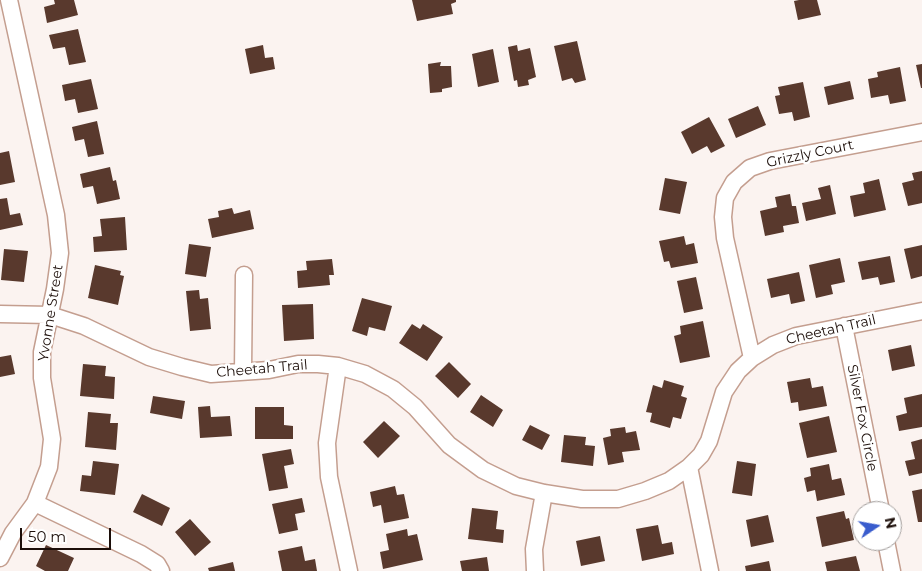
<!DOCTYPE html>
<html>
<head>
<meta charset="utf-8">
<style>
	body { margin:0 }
	#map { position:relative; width:922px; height:571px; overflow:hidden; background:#fbf3f0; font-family:Montserrat,sans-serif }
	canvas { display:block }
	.north { position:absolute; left:852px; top:501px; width:50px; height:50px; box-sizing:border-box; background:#fff; border:1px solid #a49f9d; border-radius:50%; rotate:78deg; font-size:14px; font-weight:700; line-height:20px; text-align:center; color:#1c0e09 }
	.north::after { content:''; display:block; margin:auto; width:18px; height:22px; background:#395ccd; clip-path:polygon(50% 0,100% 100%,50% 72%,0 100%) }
	.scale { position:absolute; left:20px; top:528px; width:91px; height:22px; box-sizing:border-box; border:2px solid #1c0e09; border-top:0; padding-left:6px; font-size:15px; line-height:18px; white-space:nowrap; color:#1c0e09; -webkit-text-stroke:4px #fff; paint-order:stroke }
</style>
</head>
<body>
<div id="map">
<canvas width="922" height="571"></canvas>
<div class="north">N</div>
<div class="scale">50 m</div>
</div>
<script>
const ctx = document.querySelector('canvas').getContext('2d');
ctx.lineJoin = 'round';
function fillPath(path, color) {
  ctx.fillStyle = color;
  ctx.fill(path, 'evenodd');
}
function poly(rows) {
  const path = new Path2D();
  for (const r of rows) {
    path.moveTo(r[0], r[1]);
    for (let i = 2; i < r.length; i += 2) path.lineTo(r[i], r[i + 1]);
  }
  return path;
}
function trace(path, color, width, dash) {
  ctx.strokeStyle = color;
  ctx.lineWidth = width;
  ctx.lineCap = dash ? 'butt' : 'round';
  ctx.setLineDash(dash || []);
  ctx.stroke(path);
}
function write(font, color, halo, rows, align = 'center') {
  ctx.font = font + ' Montserrat,sans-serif';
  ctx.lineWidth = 5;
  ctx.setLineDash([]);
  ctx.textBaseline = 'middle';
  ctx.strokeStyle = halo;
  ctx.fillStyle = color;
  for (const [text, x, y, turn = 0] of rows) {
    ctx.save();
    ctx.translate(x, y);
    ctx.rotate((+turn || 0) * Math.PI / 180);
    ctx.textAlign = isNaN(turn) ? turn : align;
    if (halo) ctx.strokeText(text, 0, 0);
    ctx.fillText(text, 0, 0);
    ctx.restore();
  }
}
const building = poly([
	[54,0,74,0,78,15,47,23,44,7,55,4],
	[412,0,456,0,456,2,451,4,453,14,417,21],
	[799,0,817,0,821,15,798,20,794,1],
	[78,29,86,62,69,65,65,47,53,49,49,35],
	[577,41,586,80,575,83,572,78,562,81,554,46],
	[263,45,265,58,273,57,275,69,250,74,245,49],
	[517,45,518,51,530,48,536,77,528,80,529,85,518,87,517,80,514,81,508,47],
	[493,49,499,82,478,87,472,54],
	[441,62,440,66,451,66,452,87,442,89,442,92,430,93,428,64],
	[922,64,922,88,921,88,916,65],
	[900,67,906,101,890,104,888,95,871,98,868,79,878,77,877,72],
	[91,79,98,109,78,113,75,99,65,101,62,85],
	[850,81,854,99,828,105,824,87],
	[803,82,810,117,794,121,792,112,779,114,775,96,780,95,778,87],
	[758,106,766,125,736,138,728,119],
	[709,117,725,146,711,153,707,146,692,154,681,132],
	[97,121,104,154,88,157,84,139,75,141,72,127],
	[9,151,15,182,0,185,0,153],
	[110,167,113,181,116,180,120,199,97,204,93,186,83,188,80,174],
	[922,171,922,203,908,206,902,183,914,180,912,173],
	[665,178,687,182,680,214,659,210],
	[879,179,886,210,854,217,850,196,865,193,863,183],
	[830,185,836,214,806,221,802,203,821,199,818,188],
	[790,194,792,206,796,206,799,223,783,226,784,232,765,236,760,211,777,207,775,197],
	[7,198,10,215,20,213,23,225,0,230,0,199],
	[232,208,234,214,250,210,254,229,212,238,208,219,219,217,218,211],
	[125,217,127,250,94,252,93,237,102,236,100,219],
	[684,236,686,245,694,243,698,263,671,268,669,261,664,262,659,241],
	[189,244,211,247,206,277,185,274],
	[922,245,922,276,911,279,904,249],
	[4,249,28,251,24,282,1,280],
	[890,256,895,282,880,285,878,277,862,280,858,262],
	[840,258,845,282,831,285,833,294,816,298,809,265],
	[332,259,334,275,329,275,330,285,298,288,297,271,307,270,306,261],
	[95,265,121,271,120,275,124,276,118,305,88,298],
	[799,272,805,301,791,304,789,294,771,298,767,279],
	[696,277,703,309,684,313,677,281],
	[199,290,200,299,208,298,211,329,190,331,186,291],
	[362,298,392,306,385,331,369,327,367,336,352,331],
	[313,304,314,339,284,341,282,305],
	[703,321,710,357,680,363,674,336,681,334,680,326],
	[412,324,420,329,423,324,443,337,427,361,399,343],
	[911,345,915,366,892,371,888,350],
	[11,355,15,374,0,377,0,357],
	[449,362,471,384,458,398,435,376],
	[83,364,106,366,105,376,115,377,114,399,80,396],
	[810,378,812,388,823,386,827,406,799,411,798,402,791,403,787,382],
	[664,380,684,386,681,396,687,398,681,419,673,417,670,428,650,422,652,413,646,412,653,385,662,388],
	[922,394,922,427,899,431,896,416,907,413,904,398],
	[481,395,503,410,493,427,470,412],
	[153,396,185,401,182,419,150,413],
	[210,406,211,417,230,416,232,436,200,438,198,407],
	[255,407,284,407,284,425,293,426,293,439,255,439],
	[88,412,111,414,110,423,118,423,116,450,85,447],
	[829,416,837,452,807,458,799,423],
	[384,421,400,436,378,458,363,442],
	[530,425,550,435,542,450,522,440],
	[625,427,626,433,636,431,640,450,622,452,624,462,608,465,603,438,611,436,610,429],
	[564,435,586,437,585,445,595,446,593,466,561,462],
	[922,439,922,473,909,476,905,461,915,459,911,442],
	[291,449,294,464,284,466,288,488,269,491,262,454],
	[93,461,119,464,115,495,80,491,82,475,91,476],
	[737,461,756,464,752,496,732,493],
	[829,464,832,480,841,478,845,495,817,501,815,490,807,492,804,478,811,476,810,468],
	[395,486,397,495,404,494,409,518,384,523,381,505,373,507,370,492],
	[922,489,922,522,918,522,912,491],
	[142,494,170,508,162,526,133,512],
	[302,498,305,512,295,514,298,530,279,534,272,504],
	[472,508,498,511,496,529,504,530,503,543,468,539],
	[844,511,846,519,849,518,854,540,822,547,816,517],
	[768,515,774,542,751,547,746,520],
	[190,519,211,542,195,556,175,532],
	[658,525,662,544,672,542,674,554,642,561,636,529],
	[407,529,408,536,417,534,423,560,383,569,380,552,389,550,386,534],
	[600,536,605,561,581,566,576,541],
	[46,545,74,558,68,571,45,571,36,566],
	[302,546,305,561,315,559,317,571,282,571,278,551],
	[856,556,860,571,827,571,825,562],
	[487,557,489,571,462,571,460,561],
	[769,561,771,571,746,571,745,566],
	[233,562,235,571,209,571,208,568]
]);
const minor = poly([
	[0,314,50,315,84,326,149,357,182,367,211,374,269,370,298,364,318,364,338,366,365,374,393,389,415,407,449,445,483,470,516,486,544,493,582,499,618,499,645,491,669,481,689,467,701,455,709,441,724,392,738,371,752,358,773,345,796,336,922,311],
	[844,326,881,511],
	[752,358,725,238,723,217,725,198,734,182,750,168,770,161,922,132],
	[338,366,327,443,329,477,349,571],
	[243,371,244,275],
	[689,467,710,571],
	[35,503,141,554,157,564,161,571],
	[886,541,892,571],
	[0,558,13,533,35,503,49,467,52,439,42,378,42,352,55,289,60,253,56,215,9,0],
	[535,571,534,549,544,493]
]);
const streetNames = [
	["Grizzly Court",810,154,-12],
	["Yvonne Street",51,313,-81],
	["Cheetah Trail",831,330,-13],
	["Cheetah Trail",262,369,-5],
	["Silver Fox Circle",862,418,79]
];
fillPath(building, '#59392d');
trace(minor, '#c49e8f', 19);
trace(minor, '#fff', 16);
write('14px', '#1c0e09', '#fff', streetNames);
</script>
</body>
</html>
